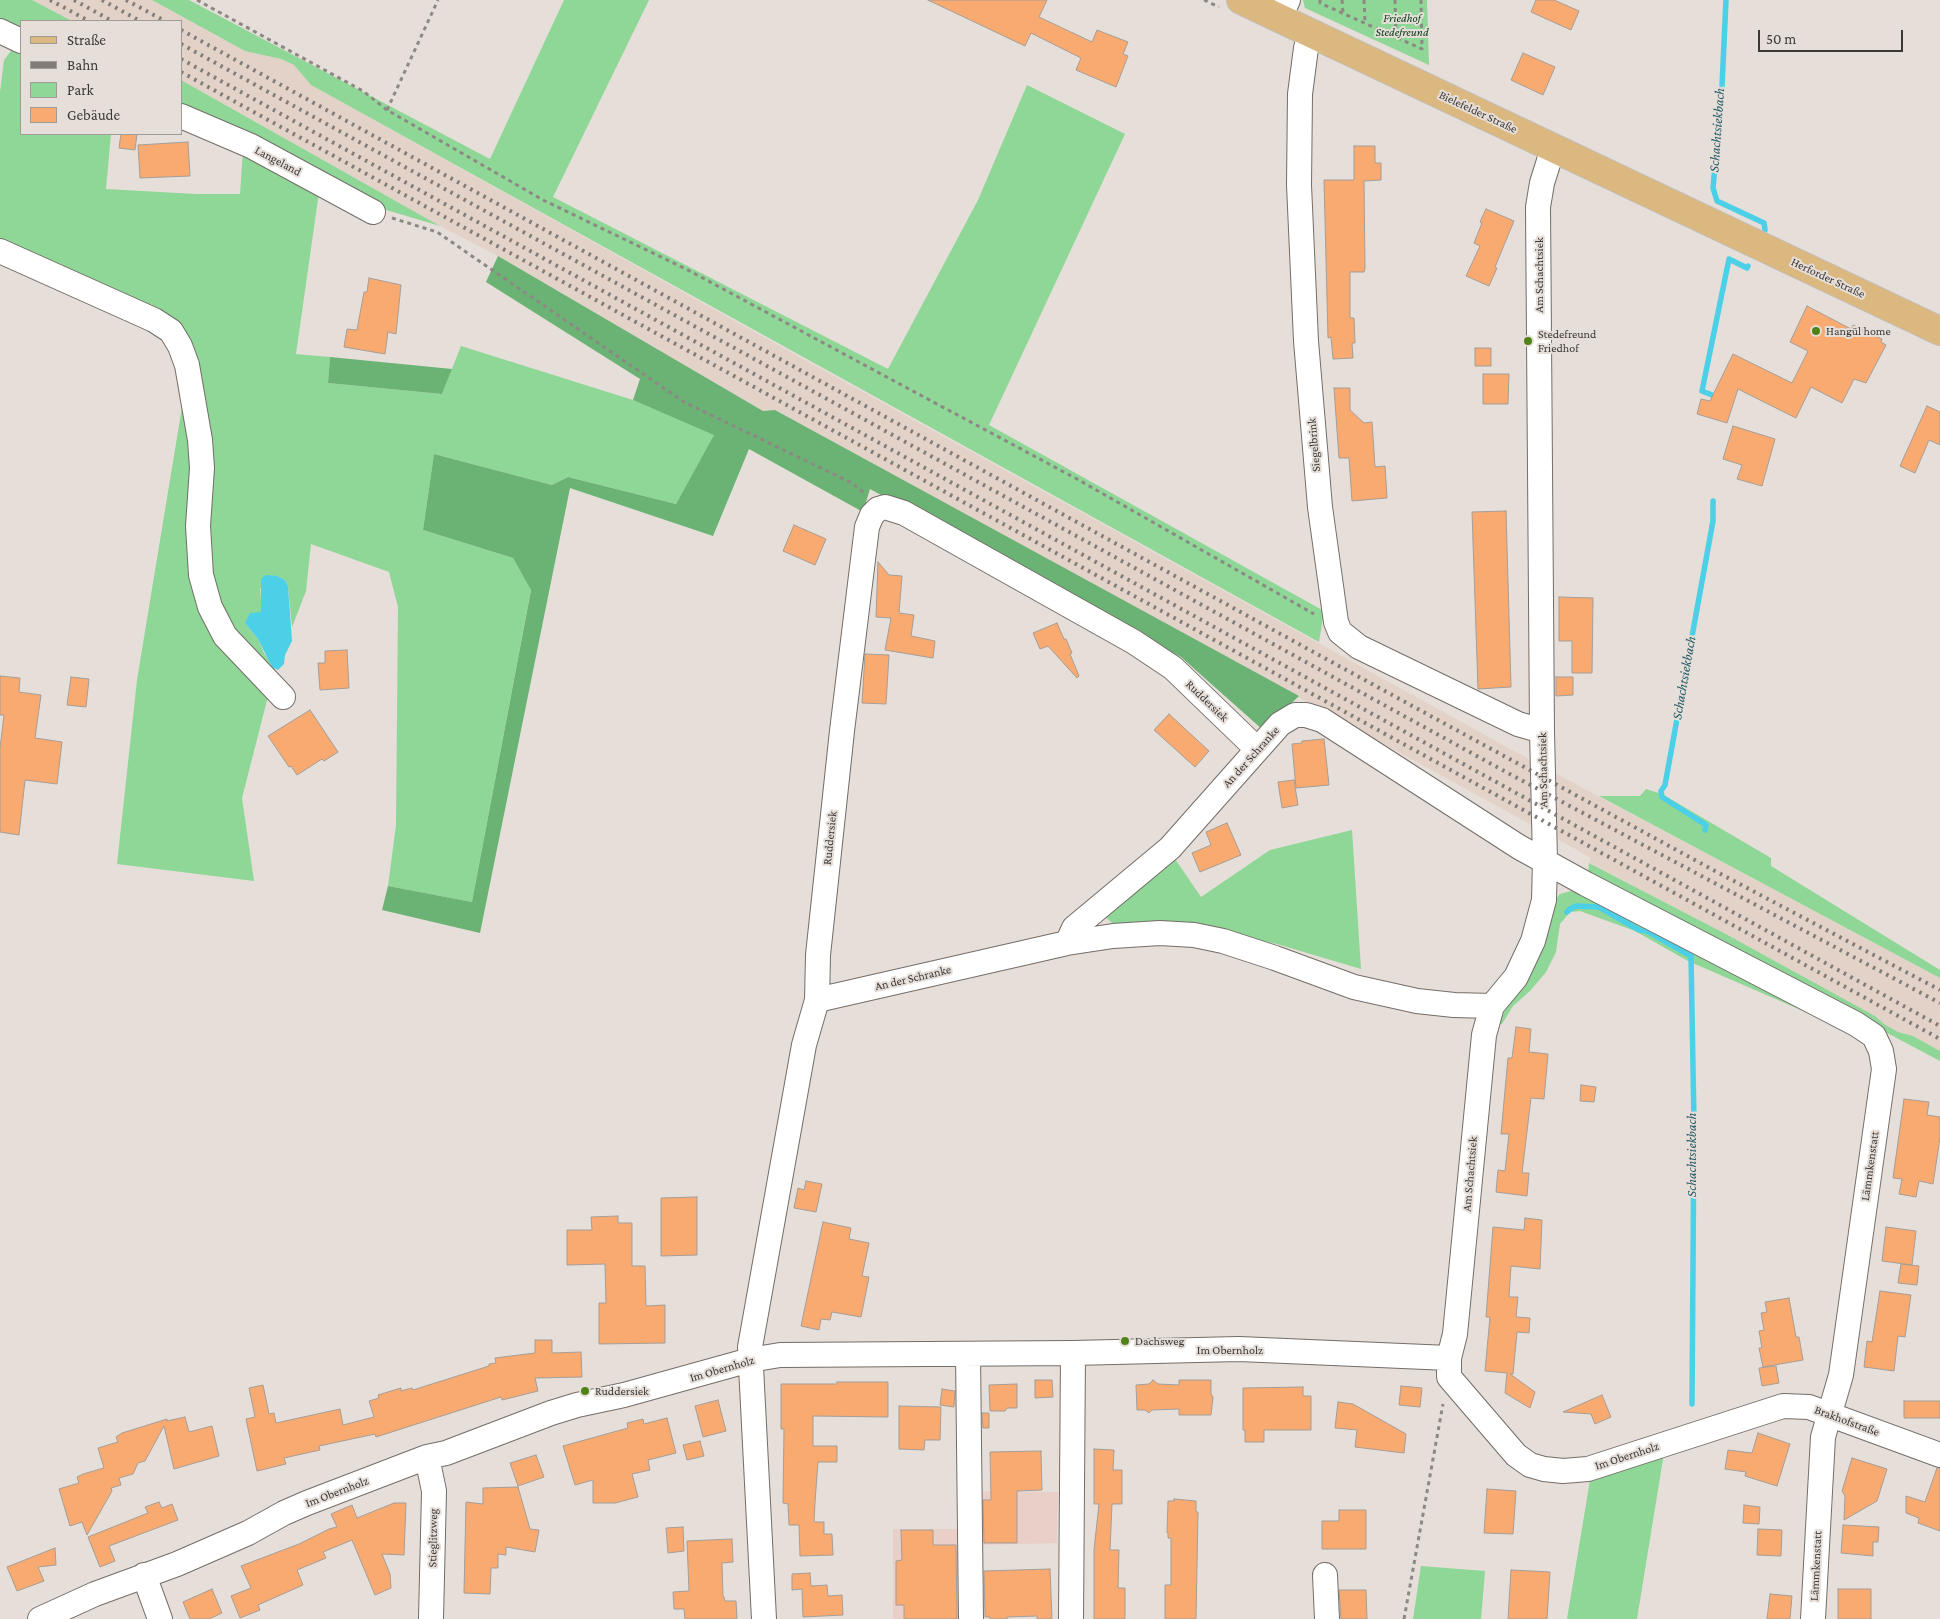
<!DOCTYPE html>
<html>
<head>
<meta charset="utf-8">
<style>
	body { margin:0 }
	#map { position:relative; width:1940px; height:1619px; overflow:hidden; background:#e6ded8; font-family:"Crimson Pro",serif }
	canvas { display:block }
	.legend { position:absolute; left:20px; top:20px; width:162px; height:115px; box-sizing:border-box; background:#e6ded8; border:1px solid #a29c97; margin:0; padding:6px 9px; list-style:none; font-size:15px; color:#3c3836 }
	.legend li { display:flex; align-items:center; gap:10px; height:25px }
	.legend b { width:25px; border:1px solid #a29c97 }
	.scale { position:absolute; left:1758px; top:30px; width:145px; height:22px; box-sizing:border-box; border:2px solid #3c3836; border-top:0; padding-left:6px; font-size:15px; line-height:18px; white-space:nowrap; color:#3c3836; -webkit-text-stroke:4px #e6ded8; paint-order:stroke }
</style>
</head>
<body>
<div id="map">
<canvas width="1940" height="1619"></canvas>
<ul class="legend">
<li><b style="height:6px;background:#dbb87f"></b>Straße</li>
<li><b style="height:6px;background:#827c78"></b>Bahn</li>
<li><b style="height:14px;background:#8ed797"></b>Park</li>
<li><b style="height:14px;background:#f8aa71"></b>Gebäude</li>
</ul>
<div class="scale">50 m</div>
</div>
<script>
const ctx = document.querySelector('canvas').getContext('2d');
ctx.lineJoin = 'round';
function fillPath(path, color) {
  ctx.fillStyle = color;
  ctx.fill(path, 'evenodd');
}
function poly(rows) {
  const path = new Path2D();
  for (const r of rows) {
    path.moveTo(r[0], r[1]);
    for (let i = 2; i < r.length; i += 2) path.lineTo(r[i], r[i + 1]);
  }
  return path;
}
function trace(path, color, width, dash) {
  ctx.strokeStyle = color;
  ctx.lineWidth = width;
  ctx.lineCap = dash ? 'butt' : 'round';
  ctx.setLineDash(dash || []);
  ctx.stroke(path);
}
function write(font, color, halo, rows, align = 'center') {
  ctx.font = font + ' "Crimson Pro",serif';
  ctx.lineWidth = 4;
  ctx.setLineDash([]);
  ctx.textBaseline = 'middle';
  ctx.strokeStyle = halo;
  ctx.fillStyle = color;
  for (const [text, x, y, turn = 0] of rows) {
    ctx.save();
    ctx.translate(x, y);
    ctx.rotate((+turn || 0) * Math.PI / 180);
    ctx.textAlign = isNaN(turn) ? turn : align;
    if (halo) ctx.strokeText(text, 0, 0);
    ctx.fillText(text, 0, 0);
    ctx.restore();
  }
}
const commercial = poly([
	[963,1491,1058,1492,1057,1543,979,1545,981,1619,893,1619,893,1529,964,1529]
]);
const built = poly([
	[32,0,152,0,245,51,281,59,294,65,311,85,778,345,1534,762,1940,978,1940,1051,1913,1036,1898,1032,1884,1024,1875,1016,1722,932,1590,863,1590,857,775,410,763,411,498,256,440,226,181,80,181,21,72,21]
]);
const green = poly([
	[0,0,32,0,72,21,21,21,21,33,0,19],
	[152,0,189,0,490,159,564,0,649,0,553,197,888,369,978,200,1027,85,1125,134,989,425,1324,611,1319,642,311,85,294,65,281,59,245,51],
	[1303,0,1427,0,1429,65,1305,8],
	[21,49,21,134,111,134,106,189,196,194,240,194,243,150,319,192,296,354,330,357,328,383,442,394,461,346,633,400,715,434,676,504,568,477,552,485,434,454,423,530,513,558,531,589,472,902,388,886,396,825,398,607,389,572,311,544,306,591,292,627,288,586,285,580,277,576,260,589,262,607,261,612,245,623,258,639,264,653,275,669,242,798,254,881,117,864,137,680,182,407,183,331,0,242,0,92,4,60,11,51],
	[181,80,440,226,383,209,181,109],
	[1646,789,1662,794,1771,858,1771,866,1940,970,1940,978,1599,796,1640,796],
	[1352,830,1361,969,1277,944,1203,929,1118,928,1102,914,1173,856,1201,897,1270,850],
	[1589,863,1722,932,1875,1016,1884,1024,1898,1032,1913,1036,1940,1051,1940,1061,1588,874],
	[1571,891,1584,893,1824,1020,1688,961,1635,931,1580,911,1570,912,1560,924,1556,952,1546,972,1530,991,1513,1006,1502,1024,1498,1024,1540,946,1552,904,1560,894],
	[1664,1453,1637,1619,1567,1619,1591,1474],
	[1421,1566,1485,1571,1481,1619,1413,1619]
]);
const forest = poly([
	[498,256,763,411,775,410,1299,696,1263,730,1181,657,870,489,863,512,749,449,713,536,570,488,480,933,382,910,388,886,472,902,531,590,513,558,423,530,434,454,552,485,568,477,676,504,714,435,633,400,640,379,486,282],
	[330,357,452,369,442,394,328,383]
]);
const water = poly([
	[266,575,277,576,285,580,288,586,292,641,285,655,284,664,278,670,272,667,258,639,245,623,250,613,261,612,261,579]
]);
const stream = poly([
	[1726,0,1722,86,1713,188,1717,201,1764,223,1765,230],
	[1718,400,1717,397,1702,391,1729,259,1747,268,1748,266],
	[1705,830,1706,825,1662,797,1661,791,1665,785,1713,521,1713,501],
	[1567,912,1570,909,1576,906,1599,907,1639,930,1647,931,1691,956,1694,1123,1692,1404]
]);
const building = poly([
	[928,0,1047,0,1039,17,1092,42,1097,30,1128,42,1123,54,1128,56,1116,87,1076,70,1081,58,1031,33,1025,46,928,0],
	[1536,0,1554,0,1579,11,1571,30,1531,12,1536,0],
	[1523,53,1555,67,1543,95,1511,80,1523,53],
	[121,134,137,134,135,150,119,148,121,134],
	[188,142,190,176,140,178,138,145,188,142],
	[1354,146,1375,146,1375,163,1381,163,1381,180,1364,181,1365,269,1364,272,1350,272,1350,318,1354,318,1355,343,1352,343,1353,358,1333,359,1331,337,1328,338,1324,180,1354,180,1354,146],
	[1486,209,1514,221,1495,267,1497,268,1489,286,1466,276,1480,246,1474,243,1482,223,1480,222,1486,209],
	[369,278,401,285,396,334,388,332,385,354,344,347,347,329,357,330,364,292,367,292,369,278],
	[1807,306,1851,329,1853,325,1882,339,1881,342,1886,345,1866,383,1854,379,1842,403,1811,387,1796,418,1738,389,1727,423,1697,414,1701,399,1710,401,1733,354,1792,383,1808,351,1790,342,1807,306],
	[1475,348,1491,348,1491,366,1475,366,1475,348],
	[1483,374,1509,374,1508,404,1483,404,1483,374],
	[1334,388,1350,388,1350,410,1364,423,1372,422,1375,467,1385,466,1387,498,1352,501,1349,458,1339,458,1334,388],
	[1927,406,1940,412,1940,445,1929,440,1915,473,1900,466,1927,406],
	[1733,426,1775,439,1762,486,1737,479,1742,465,1723,459,1733,426],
	[1506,511,1511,687,1478,689,1472,512,1506,511],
	[794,525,826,539,815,565,783,551,794,525],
	[878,562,889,575,902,576,899,613,914,615,911,636,935,641,933,658,885,650,891,618,876,617,878,562],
	[1559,597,1593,598,1592,673,1572,673,1572,641,1559,641,1559,597],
	[1057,623,1064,639,1066,639,1072,653,1070,654,1079,676,1077,678,1048,646,1040,649,1033,633,1057,623],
	[347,650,349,688,320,690,318,663,325,663,325,651,347,650],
	[865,654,889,655,886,704,862,703,865,654],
	[0,676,20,678,19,692,41,695,35,738,62,742,57,784,25,780,19,835,0,832,0,748,4,715,0,715,0,676],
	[71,677,89,679,86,707,67,705,71,677],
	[1556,677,1573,677,1573,695,1556,696,1556,677],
	[310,710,338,752,324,761,322,759,297,775,291,766,289,767,268,736,310,710],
	[1169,714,1209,751,1195,767,1154,730,1169,714],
	[1324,739,1329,785,1296,788,1292,744,1302,743,1302,741,1324,739],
	[1294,780,1298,805,1282,808,1278,782,1294,780],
	[1227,823,1241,855,1200,872,1192,853,1211,845,1206,832,1227,823],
	[1516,1027,1531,1029,1529,1052,1548,1054,1544,1099,1531,1098,1522,1173,1529,1173,1527,1196,1496,1192,1498,1170,1505,1171,1509,1134,1501,1134,1508,1058,1512,1058,1516,1027],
	[1581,1085,1596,1087,1594,1102,1580,1101,1581,1085],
	[1904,1099,1929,1102,1927,1115,1940,1117,1940,1138,1933,1184,1919,1181,1916,1197,1899,1194,1902,1179,1893,1178,1904,1099],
	[806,1181,822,1184,816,1212,794,1208,798,1188,804,1190,806,1181],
	[697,1197,697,1255,661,1256,661,1198,697,1197],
	[618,1216,618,1223,632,1223,632,1266,645,1266,646,1306,665,1305,665,1343,599,1344,599,1303,606,1303,605,1264,567,1265,567,1230,592,1230,591,1217,618,1216],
	[1525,1218,1542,1220,1540,1269,1511,1266,1509,1297,1518,1297,1516,1317,1530,1318,1529,1333,1517,1332,1513,1374,1510,1374,1535,1392,1530,1408,1505,1393,1507,1373,1485,1371,1490,1317,1486,1317,1493,1227,1524,1230,1525,1218],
	[823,1222,851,1228,849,1239,869,1243,862,1276,869,1277,861,1317,832,1312,830,1320,821,1319,819,1330,801,1326,823,1222],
	[1886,1227,1916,1231,1912,1265,1882,1261,1886,1227],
	[1901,1264,1919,1266,1917,1285,1898,1283,1901,1264],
	[1880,1291,1911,1295,1905,1337,1898,1336,1894,1371,1864,1367,1867,1341,1872,1342,1880,1291],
	[1789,1298,1796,1337,1799,1337,1803,1360,1763,1367,1759,1348,1762,1348,1759,1331,1764,1330,1761,1313,1767,1312,1765,1302,1789,1298],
	[535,1340,552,1340,552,1353,581,1352,582,1377,535,1378,538,1391,502,1400,501,1397,376,1437,375,1434,319,1446,320,1450,284,1458,286,1464,257,1471,246,1419,255,1417,249,1388,263,1385,269,1414,274,1413,276,1423,340,1409,343,1425,374,1417,369,1401,379,1398,378,1395,401,1388,401,1391,412,1388,413,1390,489,1366,489,1364,496,1363,495,1358,535,1353,535,1340],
	[1776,1366,1779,1383,1762,1386,1759,1368,1776,1366],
	[1035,1380,1052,1380,1053,1397,1035,1398,1035,1380],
	[1153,1380,1158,1384,1179,1385,1179,1380,1211,1380,1211,1394,1213,1397,1211,1415,1179,1415,1179,1409,1152,1410,1149,1413,1145,1410,1137,1410,1136,1385,1149,1384,1153,1380],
	[837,1382,888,1382,888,1417,813,1416,813,1446,837,1446,837,1462,818,1462,815,1502,814,1522,824,1522,824,1534,832,1534,833,1555,800,1556,799,1525,789,1525,788,1504,783,1503,784,1429,781,1429,781,1384,837,1384,837,1382],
	[1017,1384,1017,1408,1007,1408,1005,1411,990,1411,989,1385,1017,1384],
	[1401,1386,1422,1388,1420,1407,1399,1405,1401,1386],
	[1303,1387,1303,1396,1311,1396,1311,1430,1264,1430,1264,1442,1245,1442,1245,1430,1243,1430,1243,1388,1303,1387],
	[942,1389,955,1391,954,1407,940,1405,942,1389],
	[1602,1395,1611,1417,1595,1424,1591,1414,1563,1412,1602,1395],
	[718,1400,726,1431,703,1437,695,1406,718,1400],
	[1904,1401,1940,1401,1940,1418,1904,1418,1904,1401],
	[1338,1402,1353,1404,1406,1434,1404,1453,1355,1447,1357,1430,1335,1428,1338,1402],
	[899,1406,941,1407,940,1440,925,1440,924,1450,899,1449,899,1406],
	[982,1413,989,1413,989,1428,983,1428,982,1413],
	[185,1417,189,1432,212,1426,219,1456,174,1469,164,1426,145,1461,138,1463,133,1474,119,1478,121,1485,111,1488,112,1491,87,1535,82,1522,70,1526,59,1489,79,1483,77,1477,83,1474,104,1468,98,1448,118,1442,116,1437,122,1433,167,1419,167,1421,185,1417],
	[667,1418,676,1453,648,1460,650,1470,632,1474,638,1497,615,1503,593,1503,593,1480,575,1485,563,1446,628,1428,627,1423,643,1419,644,1424,667,1418],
	[1758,1433,1790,1444,1777,1486,1745,1476,1746,1472,1725,1469,1728,1450,1752,1453,1758,1433],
	[700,1441,704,1456,687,1460,683,1445,700,1441],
	[1094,1449,1114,1450,1113,1470,1122,1470,1122,1504,1112,1504,1110,1550,1119,1550,1118,1588,1125,1588,1125,1619,1094,1619,1094,1550,1099,1504,1094,1504,1094,1449],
	[1041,1451,1042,1490,1017,1491,1017,1543,984,1543,983,1500,991,1500,990,1452,1041,1451],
	[536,1455,544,1477,518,1486,510,1463,536,1455],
	[1852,1458,1887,1469,1877,1501,1844,1520,1845,1496,1842,1491,1852,1458],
	[1937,1468,1940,1468,1940,1531,1918,1523,1919,1518,1906,1513,1906,1496,1925,1502,1937,1468],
	[518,1487,530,1529,539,1530,535,1552,506,1547,506,1555,498,1554,498,1568,491,1568,490,1594,464,1593,466,1502,483,1504,483,1488,518,1487],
	[1487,1489,1516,1491,1513,1534,1484,1533,1487,1489],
	[1174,1499,1196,1501,1196,1512,1198,1512,1196,1619,1165,1619,1165,1585,1171,1585,1171,1538,1168,1538,1168,1533,1167,1533,1168,1501,1174,1501,1174,1499],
	[159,1502,162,1508,172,1504,178,1520,109,1546,115,1561,100,1567,88,1537,148,1513,145,1507,159,1502],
	[394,1503,406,1503,404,1555,382,1554,390,1574,391,1588,375,1595,352,1540,323,1552,326,1558,297,1570,303,1585,258,1605,260,1610,240,1618,231,1596,251,1588,241,1566,299,1544,329,1529,337,1527,331,1514,352,1505,357,1518,394,1503],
	[1744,1505,1760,1507,1759,1524,1743,1523,1744,1505],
	[1339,1510,1366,1510,1366,1549,1322,1549,1322,1521,1339,1521,1339,1510],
	[1843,1525,1879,1527,1878,1542,1873,1542,1873,1556,1841,1553,1843,1525],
	[683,1527,684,1551,668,1553,666,1528,683,1527],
	[1758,1529,1782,1530,1781,1556,1757,1555,1758,1529],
	[901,1530,933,1530,933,1545,956,1545,957,1619,904,1619,904,1605,896,1605,896,1561,902,1560,901,1530],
	[732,1539,733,1562,722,1563,723,1597,724,1597,725,1601,736,1601,737,1619,685,1619,684,1609,674,1609,673,1592,689,1591,687,1541,732,1539],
	[55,1548,56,1565,38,1567,44,1581,17,1591,7,1567,55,1548],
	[1050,1569,1052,1619,1037,1619,1037,1616,1007,1617,1007,1619,990,1619,990,1617,985,1617,984,1571,1050,1569],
	[1511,1570,1550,1572,1547,1619,1508,1619,1511,1570],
	[810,1573,811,1586,827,1585,828,1596,842,1595,843,1615,803,1617,802,1589,792,1590,792,1574,810,1573],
	[212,1589,222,1613,209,1619,190,1619,183,1602,212,1589],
	[1838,1589,1871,1589,1871,1619,1838,1619,1838,1589],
	[1339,1590,1366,1590,1367,1619,1341,1619,1339,1590],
	[1770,1594,1792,1596,1790,1619,1767,1619,1770,1594]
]);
const path = poly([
	[197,0,363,91,387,110,543,200,686,269,896,382,1077,479,1314,614],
	[1204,0,1219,7],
	[1320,0,1320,3,1422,49,1421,0],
	[1342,0,1343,13],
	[1364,0,1365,23],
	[1395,0,1396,37],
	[387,110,438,0],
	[392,218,437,232,684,402,852,483,864,493],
	[1404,1619,1443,1404]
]);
const minor = poly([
	[1280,18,1288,0],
	[0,31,21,41],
	[1311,33,1306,48,1300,94,1299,185,1306,341,1320,507,1336,622,1340,632,1359,647,1518,724,1542,731],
	[181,116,251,146,373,212],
	[1553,148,1542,183,1538,207,1542,731,1545,861,1544,900,1533,941,1516,977,1492,1006,1484,1035,1455,1334,1449,1358,1449,1377,1516,1455,1530,1465,1544,1469,1563,1471,1588,1469,1783,1406,1809,1407,1940,1455],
	[0,251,154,320,171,331,180,346,187,365,200,440,202,468,198,526,201,575,210,607,225,636,283,697],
	[1067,943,1074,928,1170,848,1280,724,1295,715,1306,715,1322,720,1519,847,1586,884,1856,1024,1874,1036,1881,1051,1884,1069,1841,1375,1823,1437,1813,1619],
	[817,1000,1067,943,1113,936,1160,933,1194,935,1223,941,1275,958,1354,987,1417,1001,1454,1005,1492,1006],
	[968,1354,971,1619],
	[427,1457,434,1491,431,1619],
	[144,1575,160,1619],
	[1325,1575,1327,1619],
	[40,1619,95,1594,177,1564,248,1533,284,1513,307,1503,427,1457,446,1453,551,1413,577,1405,624,1395,750,1360,780,1355,1073,1353,1239,1349,1449,1358],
	[764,1619,750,1347,804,1045,817,1000,818,955,842,731,867,527,872,515,878,509,885,507,904,513,1134,642,1173,668,1257,749],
	[1071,1619,1073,1353]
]);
const major = poly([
	[1241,0,1940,331]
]);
const rail = poly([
	[50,0,89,21],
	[74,0,112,21],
	[102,0,140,21],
	[126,0,165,21],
	[181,30,1317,654,1715,871,1940,990],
	[181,44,1506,772,1940,1003],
	[181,59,1940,1026],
	[181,72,1940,1039]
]);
const markers = [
	[1816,331,5,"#508317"],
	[1528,341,5,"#508317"],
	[1125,1341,5,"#508317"],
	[585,1391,5,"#508317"]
];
const parkNames = [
	["Friedhof",1402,18],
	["Stedefreund",1402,32]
];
const streetNames = [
	["Bielefelder Straße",1478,112,25],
	["Langeland",278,161,28],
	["Am Schachtsiek",1539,275,-90],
	["Herforder Straße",1828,278,25],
	["Siegelbrink",1314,445,-95],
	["Ruddersiek",1207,701,44],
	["An der Schranke",1251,757,-48],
	["Am Schachtsiek",1543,770,-91],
	["Ruddersiek",830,838,-84],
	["An der Schranke",913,978,-13],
	["Lämmkenstatt",1870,1166,-82],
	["Am Schachtsiek",1470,1174,-85],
	["Im Obernholz",1230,1350],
	["Im Obernholz",722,1369,-16],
	["Brakhofstraße",1847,1421,20],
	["Im Obernholz",1627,1456,-18],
	["Im Obernholz",337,1492,-21],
	["Stieglitzweg",433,1538,-89],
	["Lämmkenstatt",1816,1566,-87]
];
const poiNames = [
	["Hangül home",1826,331],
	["Stedefreund",1538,334],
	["Friedhof",1538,348],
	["Dachsweg",1135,1341],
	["Ruddersiek",595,1391]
];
const waterNames = [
	["Schachtsiekbach",1717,130,-86],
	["Schachtsiekbach",1684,678,-80],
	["Schachtsiekbach",1692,1155,-90]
];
fillPath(commercial, '#e9cfc8');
fillPath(built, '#e2d2c8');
fillPath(green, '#8ed797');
fillPath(forest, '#6ab374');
fillPath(water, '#4cd0e8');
trace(stream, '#4cd0e8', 5.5);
fillPath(building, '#f8aa71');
trace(building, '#a59d97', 1);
trace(minor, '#746d68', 26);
trace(major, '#c1bfbf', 30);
trace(path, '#8e8884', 3, [4, 4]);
trace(minor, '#fff', 24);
trace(major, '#dbb87f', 28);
trace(rail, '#827c78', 4, [2.5, 5]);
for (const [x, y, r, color] of markers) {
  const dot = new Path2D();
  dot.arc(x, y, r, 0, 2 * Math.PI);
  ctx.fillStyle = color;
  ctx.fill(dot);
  trace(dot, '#e6ded8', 2);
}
write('italic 12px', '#013b12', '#e6ded8', parkNames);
write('12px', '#3c3836', '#e6ded8', streetNames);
write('12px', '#3c3836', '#e6ded8', poiNames, 'left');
write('italic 14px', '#265c67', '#e6ded8', waterNames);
</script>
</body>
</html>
